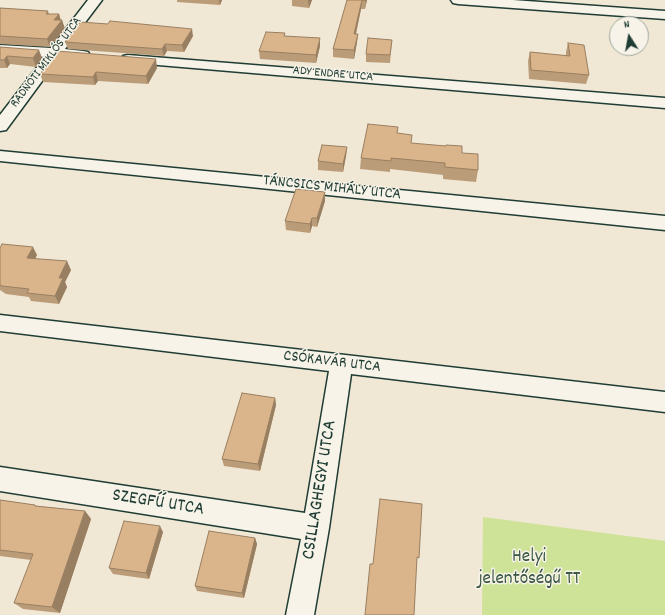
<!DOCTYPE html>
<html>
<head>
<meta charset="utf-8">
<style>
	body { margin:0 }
	#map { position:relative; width:665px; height:615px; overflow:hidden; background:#f1e7d5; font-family:Dekko,sans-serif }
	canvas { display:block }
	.north { position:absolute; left:609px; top:16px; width:40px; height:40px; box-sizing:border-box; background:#f7f3e8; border:1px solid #a1aaa0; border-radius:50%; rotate:349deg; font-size:11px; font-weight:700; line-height:16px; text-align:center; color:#1f3d34 }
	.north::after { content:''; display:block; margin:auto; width:14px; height:18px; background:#1f3d34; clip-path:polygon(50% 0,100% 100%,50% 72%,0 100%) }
</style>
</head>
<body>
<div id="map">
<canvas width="665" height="615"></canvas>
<div class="north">N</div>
</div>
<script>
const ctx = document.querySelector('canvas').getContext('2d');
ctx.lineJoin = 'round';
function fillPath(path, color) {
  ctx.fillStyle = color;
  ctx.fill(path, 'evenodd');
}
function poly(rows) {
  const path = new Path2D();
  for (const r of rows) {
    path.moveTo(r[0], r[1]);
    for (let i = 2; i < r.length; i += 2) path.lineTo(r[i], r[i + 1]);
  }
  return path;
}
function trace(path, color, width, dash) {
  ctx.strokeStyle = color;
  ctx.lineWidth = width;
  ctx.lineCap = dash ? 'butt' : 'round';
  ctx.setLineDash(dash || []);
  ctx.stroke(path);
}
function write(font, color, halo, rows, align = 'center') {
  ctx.font = font + ' Dekko,sans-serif';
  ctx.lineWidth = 3;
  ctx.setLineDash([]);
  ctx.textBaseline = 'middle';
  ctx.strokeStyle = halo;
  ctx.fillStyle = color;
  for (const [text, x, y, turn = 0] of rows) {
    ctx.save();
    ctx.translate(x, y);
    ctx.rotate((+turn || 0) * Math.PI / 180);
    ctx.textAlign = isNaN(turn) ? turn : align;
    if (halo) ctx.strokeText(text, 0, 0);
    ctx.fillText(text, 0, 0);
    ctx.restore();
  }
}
const green = poly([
	[483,517,665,541,665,615,482,615]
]);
const minor = poly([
	[88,0,102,0,65,49,83,51,88,52,90,55,88,58,83,59,59,58,6,130,0,131,0,115,45,57,0,53,0,45,51,48,88,0],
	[451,0,513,0,665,11,665,19,458,4,453,3,451,0],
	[128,55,665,98,665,108,123,62,121,59,123,56,128,55],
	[0,151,665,216,665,230,0,161,0,151],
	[0,315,665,392,665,412,351,374,329,528,314,615,286,615,301,539,0,491,0,467,305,513,329,371,0,331,0,315]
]);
const wall = poly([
	[177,0,222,0,220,5,177,2],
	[292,0,312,0,309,8,292,6],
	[347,0,367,0,365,9,361,9,356,34,358,34,357,42,354,59,333,57,333,49],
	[0,8,48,11,49,14,59,14,61,20,62,20,65,29,50,47,0,44],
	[193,36,184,52,167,51,164,56,68,49,65,42],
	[286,36,320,46,316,63,260,59,259,51],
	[392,40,390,63,366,62,366,54],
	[568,43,589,75,586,84,529,79,528,61,530,52,566,56,566,52],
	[0,47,42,58,36,67,10,64,7,68,0,68],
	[157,68,148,84,98,81,95,85,43,82,40,74],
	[397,133,411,143,462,153,478,170,476,182,443,179,443,175,390,169,390,172,360,169,361,158],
	[347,147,346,156,343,172,318,170,318,161],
	[325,201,317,227,312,226,310,233,286,230,285,221],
	[0,248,37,255,35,259,71,270,65,282,67,287,59,304,31,301,29,297,6,294,0,290],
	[275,398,276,405,260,471,224,466,222,459],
	[0,500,37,506,85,511,91,519,60,613,23,609,14,603,31,560,0,556],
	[163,532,149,579,113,574,109,568],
	[255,538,257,544,244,598,197,591,195,586]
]);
const shadedWall = poly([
	[219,0,222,0,220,5],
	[308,0,312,0,309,8],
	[362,0,361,9,354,42,354,34],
	[366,0,367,0,365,9,366,1],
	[59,14,61,22,62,20,65,29,50,47,47,39,54,20],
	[192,29,193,36,184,52,182,45],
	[358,34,357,42,354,59,354,50],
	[320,38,320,46,316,63,316,55],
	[165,44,167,51,164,56,162,49],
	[39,50,42,58,36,67,33,58],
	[7,56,10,64,7,68,4,60],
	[156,59,157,68,148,84,146,76],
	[96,72,98,81,95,85,93,77],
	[347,147,346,156,343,172,343,164],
	[325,192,325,201,317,227,317,218],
	[312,218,312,226,310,233,310,224],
	[33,247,37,255,31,267,27,258],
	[67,261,71,270,65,282,67,287,59,304,55,296,59,278],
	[275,398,276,405,260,471,258,464],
	[85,511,91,519,60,613,52,607],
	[160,526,163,532,149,579,146,573],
	[255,538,257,544,244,598,242,593]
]);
const building = poly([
	[347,0,366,0,366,1,362,0,354,34,358,34,354,50,333,49,347,0],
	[0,8,48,11,46,14,59,14,54,20,62,20,47,39,0,36,0,8],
	[110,21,192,29,182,45,165,44,162,49,65,42,80,22,108,24,110,21],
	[266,32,285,33,284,36,320,38,316,55,259,51,266,32],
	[368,38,392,40,390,55,366,54,368,38],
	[568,43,584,45,589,75,531,70,530,52,570,56,568,43],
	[0,47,39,50,33,58,7,56,4,60,0,60,0,47],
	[57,51,156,59,146,76,96,72,93,77,40,74,57,51],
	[368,124,398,127,397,133,412,135,411,143,446,146,446,145,462,146,462,153,478,154,478,170,445,167,445,163,391,158,391,161,361,158,368,124],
	[322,145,347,147,343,164,318,161,322,145],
	[296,189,325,192,317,218,312,218,310,224,285,221,296,189],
	[2,244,33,247,27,258,67,261,59,278,63,278,55,296,27,293,29,289,2,286,0,285,0,248,2,244],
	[242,393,275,398,258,464,222,459,242,393],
	[380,499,422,504,419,558,417,557,414,615,365,615,370,564,373,564,380,499],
	[0,500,35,505,35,506,85,511,52,607,14,603,33,554,0,550,0,500],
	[124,521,160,526,146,573,109,568,124,521],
	[209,531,255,538,242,593,195,586,209,531]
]);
const farStreetnames = [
	["RADNÓTI MIKLÓS UTCA",47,63,-53],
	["ADY ENDRE UTCA",333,75,5]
];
const streetNames = [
	["TÁNCSICS MIHÁLY UTCA",332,189,6],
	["CSÓKAVÁR UTCA",332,363,7]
];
const nearStreetnames = [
	["CSILLAGHEGYI UTCA",321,490,-81],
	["SZEGFŰ UTCA",158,504,9]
];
const nearParknames = [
	["Helyi",529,558],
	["jelentőségű TT",529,580]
];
fillPath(green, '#cee398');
trace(minor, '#1f3d34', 3);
fillPath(minor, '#f7f3e8');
fillPath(wall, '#bb9c78');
fillPath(shadedWall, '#997f61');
fillPath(building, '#dab58b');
trace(building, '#997f61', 1);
write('13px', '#1f3d34', '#f7f3e8', farStreetnames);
write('16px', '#1f3d34', '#f7f3e8', streetNames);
write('19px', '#1f3d34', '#f7f3e8', nearStreetnames);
write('19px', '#395643', '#f7f3e8', nearParknames);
</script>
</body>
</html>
